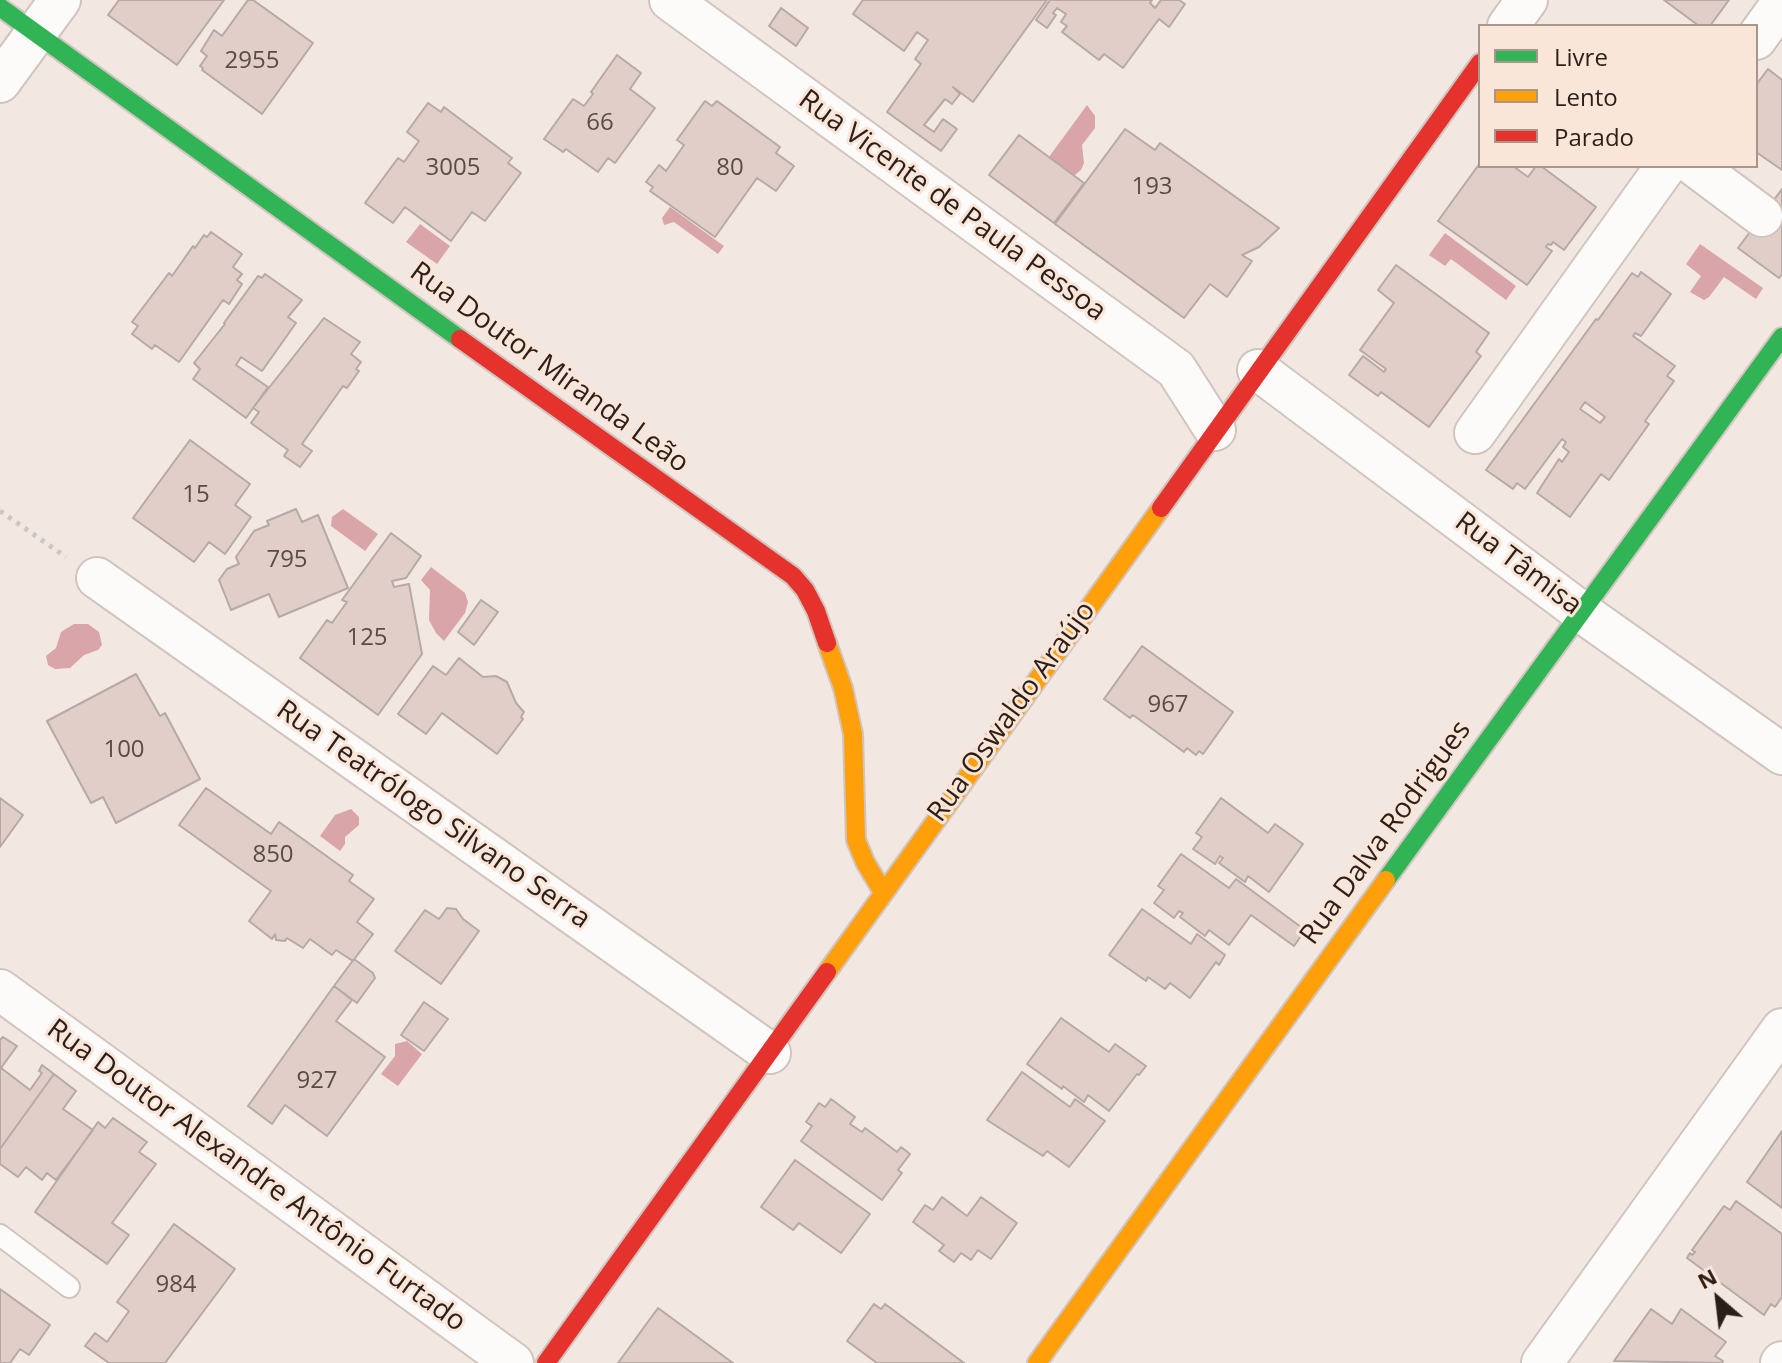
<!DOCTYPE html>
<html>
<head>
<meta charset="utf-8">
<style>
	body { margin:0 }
	#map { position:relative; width:1782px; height:1363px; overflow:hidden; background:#f2e7e1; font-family:"Open Sans",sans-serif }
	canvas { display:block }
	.legend { position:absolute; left:1478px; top:24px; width:280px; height:144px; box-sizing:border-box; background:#fae5d9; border:2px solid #a8968c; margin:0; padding:10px 14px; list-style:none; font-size:24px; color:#2c1f18 }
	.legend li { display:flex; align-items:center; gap:16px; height:40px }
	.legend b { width:40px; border:2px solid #a8968c }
	.north { position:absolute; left:1678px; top:1259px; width:80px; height:80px; -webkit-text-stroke:6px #fae5d9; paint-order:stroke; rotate:332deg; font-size:22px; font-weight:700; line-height:32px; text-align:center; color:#2c1f18 }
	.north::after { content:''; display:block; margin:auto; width:28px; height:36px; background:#2c1f18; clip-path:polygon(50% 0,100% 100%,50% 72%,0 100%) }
</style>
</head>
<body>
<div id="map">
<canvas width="1782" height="1363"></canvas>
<ul class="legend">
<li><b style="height:10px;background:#30b455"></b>Livre</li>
<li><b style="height:10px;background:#ff9f0a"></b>Lento</li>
<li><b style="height:10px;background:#e5322d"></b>Parado</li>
</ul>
<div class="north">N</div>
</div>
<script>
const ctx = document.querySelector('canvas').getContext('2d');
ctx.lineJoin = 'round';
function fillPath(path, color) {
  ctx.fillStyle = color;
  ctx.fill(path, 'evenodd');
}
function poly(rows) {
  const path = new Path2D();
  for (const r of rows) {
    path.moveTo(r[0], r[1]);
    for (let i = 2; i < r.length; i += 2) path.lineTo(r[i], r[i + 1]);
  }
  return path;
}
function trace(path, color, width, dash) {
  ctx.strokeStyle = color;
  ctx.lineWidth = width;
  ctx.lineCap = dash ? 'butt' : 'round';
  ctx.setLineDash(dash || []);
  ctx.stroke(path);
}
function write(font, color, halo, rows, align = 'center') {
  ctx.font = font + ' "Open Sans",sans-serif';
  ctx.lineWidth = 6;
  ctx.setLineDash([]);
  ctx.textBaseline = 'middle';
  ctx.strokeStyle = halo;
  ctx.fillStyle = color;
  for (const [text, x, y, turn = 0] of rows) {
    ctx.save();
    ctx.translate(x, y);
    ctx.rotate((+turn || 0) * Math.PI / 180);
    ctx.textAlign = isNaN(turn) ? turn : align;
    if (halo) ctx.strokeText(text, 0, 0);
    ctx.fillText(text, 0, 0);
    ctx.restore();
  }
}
const water = poly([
	[1087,105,1095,116,1095,128,1082,145,1084,163,1081,170,1075,175,1067,175,1046,161],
	[670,207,724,246,718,254,674,222,664,225,662,218],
	[420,224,450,246,437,264,406,242],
	[1445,233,1516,286,1506,300,1451,259,1445,266,1429,255],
	[1700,244,1763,288,1756,299,1724,277,1709,297,1704,300,1690,292,1701,276,1686,264],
	[343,509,378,534,365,551,331,526,332,517],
	[431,567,465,593,468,602,465,613,444,641,436,633,429,620,430,590,421,580],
	[74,624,88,624,99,632,102,645,98,650,84,655,70,668,55,669,48,665,46,656,56,648,61,632],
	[351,809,359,817,359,825,345,837,345,844,340,851,320,836,335,815],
	[407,1041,422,1054,398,1086,381,1074,395,1056,395,1044]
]);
const building = poly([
	[119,0,224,0,177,65,108,15,119,0],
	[248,0,253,0,313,43,262,114,202,70,203,68,200,66,207,56,201,51,214,30,222,36,248,0],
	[863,0,1047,0,973,102,953,87,960,94,952,104,945,99,924,125,934,132,943,119,957,129,941,151,887,112,921,64,915,59,928,40,917,32,904,51,853,14,863,0],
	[1050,0,1152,0,1150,3,1155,8,1161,0,1179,0,1185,4,1169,27,1159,19,1123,68,1104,54,1099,60,1062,32,1067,26,1061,22,1066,14,1057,8,1053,13,1056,15,1047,28,1036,20,1050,0],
	[1664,0,1729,0,1710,26,1699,26,1664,0],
	[781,8,808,28,796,46,769,26,781,8],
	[617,55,641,73,630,89,655,108,615,163,608,158,598,172,566,149,563,152,544,139,573,99,584,106,593,94,591,92,617,55],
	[1768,69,1782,80,1782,170,1756,152,1756,85,1768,69],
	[705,101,712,106,717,101,780,147,776,153,794,166,776,191,757,178,715,237,650,191,653,187,646,182,659,165,666,171,684,145,677,140,705,101],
	[428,103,441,112,444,107,512,158,508,163,521,173,485,221,472,212,451,241,405,207,393,223,365,203,398,158,404,162,419,141,407,132,428,103],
	[1125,129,1155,150,1160,143,1279,228,1259,247,1242,255,1252,261,1227,297,1210,284,1184,318,1055,224,1125,129],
	[1019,135,1084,183,1054,223,989,175,1019,135],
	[1480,163,1480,166,1513,166,1528,177,1536,166,1541,166,1596,207,1564,250,1553,242,1551,245,1548,244,1546,247,1552,251,1527,285,1438,221,1480,163],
	[1782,189,1782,274,1779,278,1738,248,1782,189],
	[211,232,242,254,233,267,242,274,237,280,242,284,229,304,223,300,179,362,155,345,152,349,132,334,138,326,132,322,169,273,172,276,193,246,195,248,204,235,207,237,211,232],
	[1396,265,1489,333,1476,352,1481,356,1429,427,1381,392,1378,396,1349,375,1363,356,1384,372,1386,369,1360,350,1394,303,1378,290,1396,265],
	[1641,272,1671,294,1641,336,1635,333,1633,336,1675,366,1667,376,1674,381,1645,421,1649,424,1609,480,1601,474,1570,517,1537,493,1559,459,1562,462,1569,452,1563,447,1566,442,1562,439,1525,489,1517,483,1513,489,1486,470,1596,319,1598,320,1632,273,1638,277,1641,272],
	[1585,402,1605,417,1600,423,1580,409,1585,402],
	[265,274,302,300,288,317,296,323,262,371,241,357,236,365,268,387,246,418,193,379,200,369,194,363,225,324,224,323,258,276,262,278,265,274],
	[324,318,360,342,351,354,361,362,356,369,359,371,347,388,343,386,302,444,312,451,300,467,284,456,288,450,251,423,259,412,253,408,324,318],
	[190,440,250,484,235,505,251,517,225,554,209,542,194,562,133,518,190,440],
	[296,509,302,522,318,515,348,588,279,617,269,594,231,610,219,580,227,569,239,564,236,557,254,531,269,525,267,521,296,509],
	[391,533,421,556,406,578,392,581,394,587,409,584,422,654,378,715,300,658,327,620,332,623,347,602,342,600,391,533],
	[481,600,498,612,474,645,458,632,481,600],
	[1142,646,1233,712,1203,754,1199,751,1196,755,1187,748,1184,752,1133,715,1130,718,1104,699,1142,646],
	[459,658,483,677,496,676,507,682,516,703,524,712,521,717,523,719,497,754,442,713,426,734,398,714,433,666,446,675,459,658],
	[136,674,160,716,165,713,200,779,116,823,103,797,91,803,47,721,136,674],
	[206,788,271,834,279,822,353,875,349,881,374,899,357,922,373,934,353,961,336,950,332,955,310,939,303,948,287,938,285,941,276,940,275,934,272,939,249,921,271,891,179,825,206,788],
	[0,798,23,815,0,847,0,798],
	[1221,798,1268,833,1275,824,1303,844,1269,892,1248,876,1245,882,1219,863,1223,858,1220,856,1215,864,1193,849,1202,837,1196,833,1221,798],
	[1181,854,1229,888,1236,879,1305,930,1294,946,1251,915,1229,945,1209,930,1205,936,1180,917,1183,913,1179,911,1174,918,1154,903,1164,890,1158,886,1181,854],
	[447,908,456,909,463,919,479,931,441,984,395,951,425,910,439,919,447,908],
	[1142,909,1191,944,1197,934,1225,955,1219,965,1216,962,1190,998,1170,983,1165,989,1148,977,1146,981,1109,955,1142,909],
	[354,959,373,973,375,978,357,1003,334,986,354,959],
	[334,986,352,1000,336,1021,385,1057,327,1136,285,1105,272,1124,248,1106,334,986],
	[424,1002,448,1019,424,1051,401,1035,424,1002],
	[1061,1018,1109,1052,1115,1044,1146,1066,1139,1075,1137,1074,1109,1111,1088,1095,1084,1102,1063,1086,1062,1089,1027,1064,1061,1018],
	[3,1037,17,1046,1,1068,13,1077,30,1090,42,1073,39,1071,42,1065,54,1074,0,1149,0,1040,3,1037],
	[1022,1072,1070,1107,1075,1099,1105,1121,1069,1167,1047,1151,1043,1156,987,1120,1022,1072],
	[54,1074,76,1091,63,1109,93,1130,56,1180,47,1173,42,1180,26,1167,18,1177,0,1164,0,1149,54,1074],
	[831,1099,855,1117,850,1124,862,1132,865,1128,897,1152,901,1147,910,1154,898,1170,902,1173,882,1200,801,1141,812,1126,806,1122,819,1103,825,1107,831,1099],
	[113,1118,147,1142,139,1152,156,1164,112,1223,129,1235,107,1264,35,1212,98,1122,105,1128,113,1118],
	[1782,1131,1782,1208,1747,1182,1782,1131],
	[795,1160,870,1214,841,1253,799,1223,793,1230,761,1207,795,1160],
	[942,1197,967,1216,981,1197,1017,1223,991,1259,978,1250,971,1260,961,1253,954,1262,939,1251,944,1245,913,1222,925,1205,933,1210,942,1197],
	[1736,1201,1782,1234,1782,1297,1775,1307,1771,1304,1764,1315,1687,1258,1690,1253,1692,1255,1695,1252,1692,1250,1724,1206,1730,1210,1736,1201],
	[174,1224,235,1269,165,1363,109,1363,85,1346,95,1333,107,1342,129,1311,117,1302,174,1224],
	[0,1289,50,1325,29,1355,20,1349,10,1363,0,1363,0,1289],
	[874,1304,881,1309,885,1304,964,1363,877,1363,847,1341,874,1304],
	[658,1308,733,1363,618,1363,658,1308],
	[1651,1309,1672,1324,1681,1309,1726,1342,1715,1356,1723,1361,1722,1363,1614,1361,1651,1309]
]);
const path = poly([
	[0,511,66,557]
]);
const lane = poly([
	[0,1235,69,1287]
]);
const street = poly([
	[670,0,1176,369,1215,430],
	[1508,26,1527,0],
	[1756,39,1782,3],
	[0,82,60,0],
	[1695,166,1762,216],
	[1258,370,1580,611,1782,754],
	[1475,433,1666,166],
	[97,578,770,1053],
	[0,990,513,1363],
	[1542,1363,1782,1029],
	[1781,1363,1782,1362]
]);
const fast = poly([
	[1,8,460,339],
	[1386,880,1782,337]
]);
const slow = poly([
	[827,643,843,688,853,734,856,840,865,862,883,892],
	[827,972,1161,508],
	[1037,1363,1386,880]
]);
const jam = poly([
	[460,339,793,576,805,590,816,611,827,643],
	[1161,508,1480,63],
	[546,1363,827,972]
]);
const numberNames = [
	["2955",252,61],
	["66",600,123],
	["3005",453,168],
	["80",730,168],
	["193",1152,187],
	["15",196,495],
	["795",287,560],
	["125",367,638],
	["967",1168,705],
	["100",124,750],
	["850",273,855],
	["927",317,1081],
	["984",176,1285]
];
const streetNames = [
	["Rua Vicente de Paula Pessoa",952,206,36],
	["Rua Doutor Miranda Leão",549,368,36],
	["Rua Tâmisa",1518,564,37],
	["Rua Oswaldo Araújo",1012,712,-54],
	["Rua Teatrólogo Silvano Serra",433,815,35],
	["Rua Dalva Rodrigues",1386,833,-54],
	["Rua Doutor Alexandre Antônio Furtado",256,1176,36]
];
fillPath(water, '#d9a5a9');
fillPath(building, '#e1cec9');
trace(building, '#b6a9a6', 2);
trace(lane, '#d0c5be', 24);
trace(street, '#d0c5be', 44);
trace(fast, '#d0c5be', 22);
trace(slow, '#d0c5be', 22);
trace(jam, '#d0c5be', 22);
trace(path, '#ccc7c5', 5, [4, 6]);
trace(lane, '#fdfbfa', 20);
trace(street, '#fdfbfa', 40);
trace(fast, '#30b455', 18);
trace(slow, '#ff9f0a', 18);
trace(jam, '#e5322d', 18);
write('24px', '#5a4c45', null, numberNames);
write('28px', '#2c1f18', '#fae5d9', streetNames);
</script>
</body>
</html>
